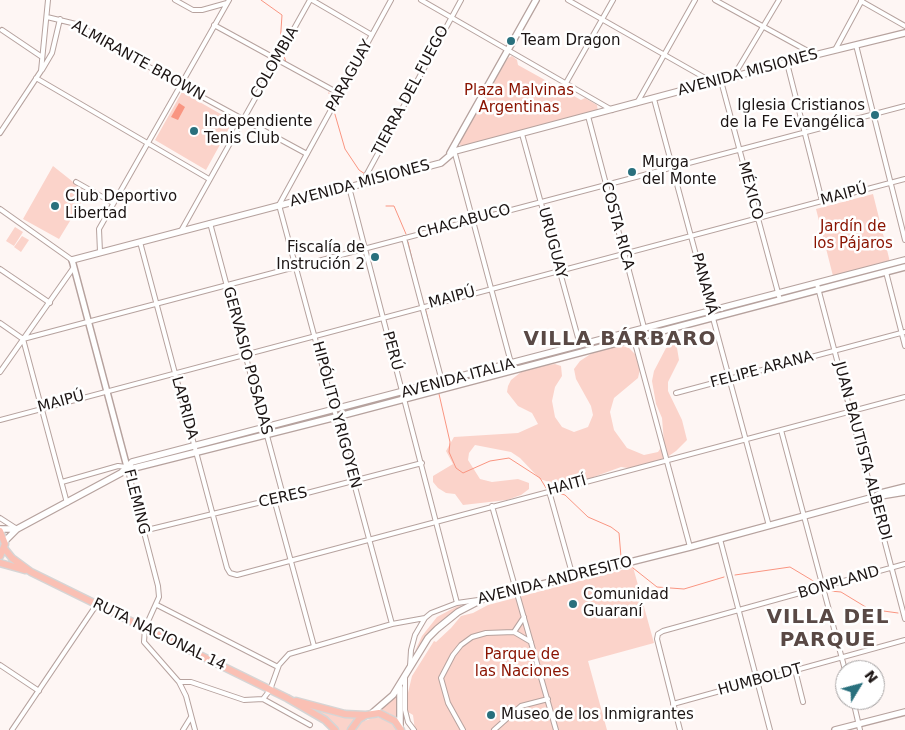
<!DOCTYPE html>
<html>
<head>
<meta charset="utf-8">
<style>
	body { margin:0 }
	#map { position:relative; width:905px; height:730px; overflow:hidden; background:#fef6f4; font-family:"DejaVu Sans",sans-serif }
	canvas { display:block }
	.north { position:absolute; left:835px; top:660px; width:50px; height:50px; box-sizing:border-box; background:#fff; border:1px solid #a4a1a1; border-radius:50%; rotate:53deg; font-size:14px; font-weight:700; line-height:20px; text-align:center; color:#1c1514 }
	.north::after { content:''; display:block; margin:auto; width:18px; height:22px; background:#29707d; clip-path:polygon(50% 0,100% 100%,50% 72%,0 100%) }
</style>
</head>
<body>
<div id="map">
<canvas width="905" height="730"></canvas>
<div class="north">N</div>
</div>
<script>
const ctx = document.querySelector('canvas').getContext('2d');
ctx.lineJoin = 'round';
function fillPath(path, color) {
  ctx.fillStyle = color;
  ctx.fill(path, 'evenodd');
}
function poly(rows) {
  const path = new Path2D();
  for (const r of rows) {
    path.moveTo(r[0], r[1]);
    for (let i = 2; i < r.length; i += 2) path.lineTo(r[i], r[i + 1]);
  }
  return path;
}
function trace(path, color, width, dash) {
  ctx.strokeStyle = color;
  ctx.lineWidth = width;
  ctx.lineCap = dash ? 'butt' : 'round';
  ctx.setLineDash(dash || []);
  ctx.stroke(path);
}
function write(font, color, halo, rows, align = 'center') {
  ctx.font = font + ' "DejaVu Sans",sans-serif';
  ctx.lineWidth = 5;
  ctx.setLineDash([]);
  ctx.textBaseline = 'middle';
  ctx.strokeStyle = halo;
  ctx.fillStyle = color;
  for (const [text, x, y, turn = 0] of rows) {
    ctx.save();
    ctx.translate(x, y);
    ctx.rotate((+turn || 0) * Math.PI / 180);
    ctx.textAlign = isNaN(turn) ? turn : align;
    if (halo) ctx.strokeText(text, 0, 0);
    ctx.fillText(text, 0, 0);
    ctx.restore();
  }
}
const green = poly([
	[512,56,517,60,518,65,581,100,585,98,597,105,598,111,464,146,460,145,459,140,508,58],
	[182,92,233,121,206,170,155,140],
	[53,166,87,193,59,239,23,219],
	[873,194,890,262,833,276,816,209],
	[15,227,23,232,14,246,6,241],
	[22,236,29,240,21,252,14,247],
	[609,342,629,348,642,361,638,378,614,398,610,412,614,430,627,448,644,455,658,452,664,443,662,418,656,404,652,381,654,371,666,348,676,342,679,360,668,382,668,391,682,420,687,440,676,451,660,462,642,470,621,467,588,479,552,483,540,479,520,458,511,452,475,445,469,453,468,460,480,479,492,482,518,479,529,483,529,489,521,495,507,500,463,505,455,494,446,493,438,488,433,482,433,476,453,464,446,451,454,437,518,433,538,424,532,413,518,406,507,392,508,386,511,380,526,368,555,364,561,366,562,376,555,387,552,401,555,417,562,427,574,432,588,427,593,415,591,406,576,379,574,369,580,361],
	[633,567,654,643,588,661,607,730,415,730,413,715,408,712,407,697,412,676,434,641,436,642,451,628,461,616,473,613,488,605],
	[467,601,444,619,425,637,415,651,422,636,437,617],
	[396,694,397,703,398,720,389,713,378,712],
	[307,707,337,716,359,717,349,730,337,730],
	[376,717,390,721,397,730,355,730,361,722]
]);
const water = poly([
	[179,103,185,107,178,120,171,117]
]);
const stream = poly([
	[261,0,282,15,280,45],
	[283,53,286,62,326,84],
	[329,93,332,100],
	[334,111,345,149,359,170,365,174],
	[386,206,394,206,406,234],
	[408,242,416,276],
	[418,285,423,301],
	[426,311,431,333],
	[439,394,450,442,449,452,456,468,463,473,490,461,509,458,540,478,546,488],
	[555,492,565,495,588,517,611,527,619,533,621,557],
	[633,568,657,587,684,589,724,577],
	[735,575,790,567,815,582],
	[830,591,841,592,869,609,898,613]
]);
const minor = poly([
	[175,0,193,10,202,10,227,3],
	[312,0,372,35],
	[391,0,279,205,392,624],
	[421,0,612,110],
	[568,0,714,83],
	[715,0,815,55],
	[861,1,905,26],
	[47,17,76,24,180,85,307,154],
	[214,25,340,94],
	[2,30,42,57],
	[856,45,905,240],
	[835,50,862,0],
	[787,63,822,201],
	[42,70,52,53,60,19],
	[733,77,779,0],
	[36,78,209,179],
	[721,81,780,300],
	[566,83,613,0],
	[654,99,769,526],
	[637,103,695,0],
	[588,116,646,335],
	[0,133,41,71,48,0],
	[522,134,580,345],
	[454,150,511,363],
	[76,182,113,203],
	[362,183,461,0],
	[349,187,457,603],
	[0,209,72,260],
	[210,223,284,499],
	[181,231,310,0],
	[404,238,444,389],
	[140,242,227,568,230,573,237,575,905,397],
	[100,252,99,229,229,0],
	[0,269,50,303],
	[886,272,905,346],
	[817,284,905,619],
	[0,323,23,339],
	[632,332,690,547],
	[23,339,905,106],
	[23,339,67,503],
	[0,372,74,267],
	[676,393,905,332],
	[0,420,905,179],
	[781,430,845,670],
	[62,482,118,466,127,467,158,586,159,597,145,628,144,642,179,682,186,696,195,730],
	[549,491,573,577],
	[274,499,314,646],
	[492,506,556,730],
	[0,518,17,529],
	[143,531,274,499,284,499,422,463],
	[720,539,770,730],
	[157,605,278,667],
	[514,632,524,617],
	[0,665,39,691],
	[410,666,411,650,415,635,425,618,431,613,457,603,478,600],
	[795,670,803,702],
	[405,677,405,710,408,722,414,730],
	[179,682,191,682,244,700,263,699,310,725],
	[263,699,270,690,279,665,289,654,392,624,425,618],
	[853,700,860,730],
	[673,704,905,640],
	[12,730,97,604],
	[183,730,191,717],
	[463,730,448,703,441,678,453,655,461,645,472,637,486,633,514,632,531,642],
	[494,730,521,706,548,699],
	[680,730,657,639,658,634,663,631,905,564]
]);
const tertiary = poly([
	[72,260,127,467]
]);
const secondary = poly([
	[450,153,536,0],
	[72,260,441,163,455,151,815,55,905,33],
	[127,467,134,468,336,417,905,267],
	[874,497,881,493,905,487],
	[0,529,17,529],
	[5,541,17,529,121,473,132,462,905,260],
	[371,714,393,695,428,638,437,629,458,612,483,599,690,547,874,497,905,492],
	[400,728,400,688],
	[835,730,905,712]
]);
const trunk = poly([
	[0,531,5,544,0,556],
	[4,548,12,558,31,572,287,698,325,720,335,730],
	[0,563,25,570],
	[296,701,345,714,366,715],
	[351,730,359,719,366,715,379,713,395,721,401,730]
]);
const markers = [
	[511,41,5,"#29707d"],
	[875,115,5,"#29707d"],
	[194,131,5,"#29707d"],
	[632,172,5,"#29707d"],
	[55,206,5,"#29707d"],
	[375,257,5,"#29707d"],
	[573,604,5,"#29707d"],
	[491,715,5,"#29707d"]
];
const poiNames = [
	["Team Dragon",521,41],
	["Iglesia Cristianos",865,106,"right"],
	["de la Fe Evangélica",865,123,"right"],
	["Independiente",204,122],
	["Tenis Club",204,139],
	["Murga",642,163],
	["del Monte",642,180],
	["Club Deportivo",65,197],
	["Libertad",65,214],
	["Fiscalía de",365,248,"right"],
	["Instrución 2",365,265,"right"],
	["Comunidad",583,595],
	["Guaraní",583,612],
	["Museo de los Inmigrantes",501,715]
];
const streetNames = [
	["ALMIRANTE BROWN",138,61,29],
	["COLOMBIA",275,63,-60],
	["AVENIDA MISIONES",748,73,-15],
	["PARAGUAY",350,76,-61],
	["TIERRA DEL FUEGO",411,91,-62],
	["AVENIDA MISIONES",360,184,-15],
	["MÉXICO",750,191,75],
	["MAIPÚ",844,195,-15],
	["CHACABUCO",464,222,-15],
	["COSTA RICA",617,226,75],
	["URUGUAY",552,243,75],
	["PANAMÁ",704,284,75],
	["MAIPÚ",452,298,-15],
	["PERÚ",392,351,75],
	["GERVASIO POSADAS",247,361,75],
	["FELIPE ARANA",762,370,-15],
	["AVENIDA ITALIA",458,379,-15],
	["MAIPÚ",61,402,-15],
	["LAPRIDA",184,408,75],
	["HIPÓLITO YRIGOYEN",336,415,75],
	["JUAN BAUTISTA ALBERDI",862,451,75],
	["HAITÍ",567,486,-15],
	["CERES",283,498,-12],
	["FLEMING",136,502,76],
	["AVENIDA ANDRESITO",555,581,-14],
	["BONPLAND",839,583,-16],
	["RUTA NACIONAL 14",159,635,26],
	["HUMBOLDT",760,680,-15]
];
const parkNames = [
	["Plaza Malvinas",519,91],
	["Argentinas",519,108],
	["Jardín de",853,227],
	["los Pájaros",853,244],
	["Parque de",522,655],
	["las Naciones",522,672]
];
const districtNames = [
	["VILLA BÁRBARO",620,340],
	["VILLA DEL",828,618],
	["PARQUE",828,641]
];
fillPath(green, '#fbd3ca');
fillPath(water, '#f99581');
trace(stream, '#f99581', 1);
trace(minor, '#b6a29e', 6);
trace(tertiary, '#b6a29e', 8);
trace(secondary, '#b6a29e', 8);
trace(trunk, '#d6d5d5', 9);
trace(minor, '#fff', 4);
trace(tertiary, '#fff', 5);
trace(secondary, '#fff', 5.5);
trace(trunk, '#fac0b4', 6);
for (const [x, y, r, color] of markers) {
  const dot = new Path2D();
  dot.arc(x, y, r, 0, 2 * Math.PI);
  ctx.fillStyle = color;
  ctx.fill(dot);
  trace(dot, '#fff', 2);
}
write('15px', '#1c1514', '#fff', poiNames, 'left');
write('15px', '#1c1514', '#fff', streetNames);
write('15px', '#8a1300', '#fff', parkNames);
ctx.letterSpacing = '1px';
write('bold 20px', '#594945', '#fff', districtNames);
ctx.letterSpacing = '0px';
</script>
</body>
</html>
